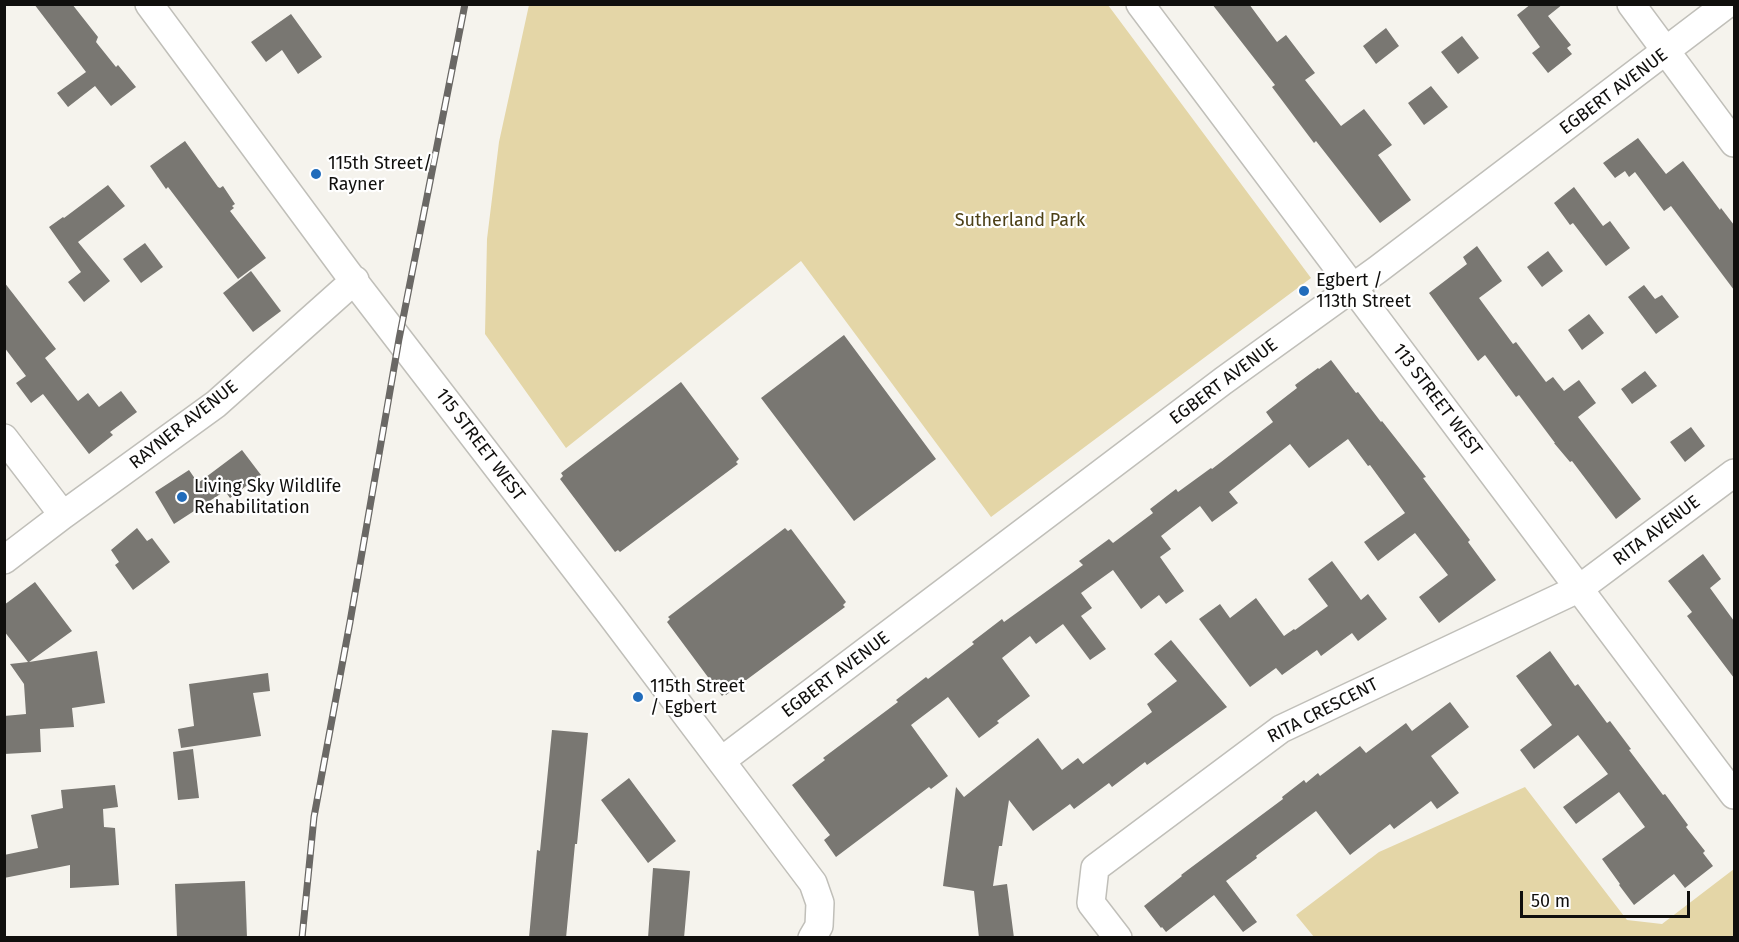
<!DOCTYPE html>
<html>
<head>
<meta charset="utf-8">
<style>
	body { margin:0 }
	#map { position:relative; width:1739px; height:942px; overflow:hidden; background:#f5f3ed; font-family:"Fira Sans",sans-serif }
	canvas { display:block }
	.frame { position:absolute; inset:0; border:6px solid #100f0d; pointer-events:none }
	.scale { position:absolute; left:1520px; top:891px; width:170px; height:27px; box-sizing:border-box; border:3px solid #100f0d; border-top:0; padding-left:8px; font-size:18px; line-height:21px; white-space:nowrap; color:#100f0d; -webkit-text-stroke:4px #fff; paint-order:stroke }
</style>
</head>
<body>
<div id="map">
<canvas width="1739" height="942"></canvas>
<div class="frame"></div>
<div class="scale">50 m</div>
</div>
<script>
const ctx = document.querySelector('canvas').getContext('2d');
ctx.lineJoin = 'round';
function fillPath(path, color) {
  ctx.fillStyle = color;
  ctx.fill(path, 'evenodd');
}
function poly(rows) {
  const path = new Path2D();
  for (const r of rows) {
    path.moveTo(r[0], r[1]);
    for (let i = 2; i < r.length; i += 2) path.lineTo(r[i], r[i + 1]);
  }
  return path;
}
function trace(path, color, width, dash) {
  ctx.strokeStyle = color;
  ctx.lineWidth = width;
  ctx.lineCap = dash ? 'butt' : 'round';
  ctx.setLineDash(dash || []);
  ctx.stroke(path);
}
function write(font, color, halo, rows, align = 'center') {
  ctx.font = font + ' "Fira Sans",sans-serif';
  ctx.lineWidth = 4.5;
  ctx.setLineDash([]);
  ctx.textBaseline = 'middle';
  ctx.strokeStyle = halo;
  ctx.fillStyle = color;
  for (const [text, x, y, turn = 0] of rows) {
    ctx.save();
    ctx.translate(x, y);
    ctx.rotate((+turn || 0) * Math.PI / 180);
    ctx.textAlign = isNaN(turn) ? turn : align;
    if (halo) ctx.strokeText(text, 0, 0);
    ctx.fillText(text, 0, 0);
    ctx.restore();
  }
}
const green = poly([
	[529,5,1108,5,1311,278,991,517,801,261,566,448,485,334,487,239,499,142],
	[1525,787,1627,920,1662,924,1734,869,1734,937,1314,937,1296,915,1379,852]
]);
const building = poly([
	[34,4,72,4,98,37,96,42,116,67,118,65,136,87,111,106,95,86,68,107,57,93,86,72],
	[1212,4,1249,4,1277,42,1286,35,1315,73,1305,80,1341,126,1364,109,1392,145,1378,155,1411,200,1380,223,1316,141,1314,143,1272,87,1275,85],
	[1531,4,1563,4,1548,16,1571,45,1567,48,1572,54,1548,73,1532,53,1540,47,1517,15],
	[291,14,322,57,298,74,282,50,266,62,251,42],
	[1386,28,1399,46,1376,64,1363,46],
	[1462,36,1479,58,1458,74,1441,52],
	[1431,86,1448,107,1424,125,1408,103],
	[1638,138,1666,174,1683,161,1720,210,1721,208,1734,225,1734,290,1671,206,1664,211,1635,172,1629,177,1625,171,1615,178,1603,163],
	[185,141,218,187,220,188,223,186,235,204,232,206,234,208,230,211,266,258,238,279,168,187,166,189,150,166],
	[108,185,125,206,78,242,110,281,84,302,68,282,81,272,49,227,63,217,64,218],
	[1574,187,1603,226,1610,221,1630,248,1606,266,1573,223,1570,225,1554,203],
	[145,243,163,267,141,283,123,259],
	[1477,246,1502,281,1479,298,1513,344,1516,342,1546,382,1553,377,1564,391,1579,380,1596,403,1578,417,1641,499,1616,519,1572,461,1570,462,1554,443,1555,443,1519,395,1516,397,1485,355,1478,361,1429,293,1467,264,1463,257],
	[1548,251,1563,271,1542,287,1527,267],
	[251,271,281,311,253,332,223,293],
	[4,282,56,349,45,358,78,401,88,393,99,407,121,391,137,412,110,432,113,435,89,454,43,394,31,403,16,383,26,376,4,347],
	[1644,285,1655,299,1662,295,1679,317,1656,334,1628,297],
	[1589,314,1604,333,1582,350,1568,330],
	[844,335,936,459,854,521,761,398],
	[1331,360,1356,393,1358,392,1381,422,1382,421,1426,477,1423,478,1470,540,1468,542,1496,580,1439,623,1419,597,1448,575,1415,533,1378,561,1364,542,1405,513,1370,465,1368,466,1348,439,1309,468,1290,444,1229,492,1238,503,1212,522,1200,506,1161,536,1171,549,1160,557,1184,591,1166,604,1159,595,1141,609,1113,570,1081,593,1092,608,1081,616,1106,649,1090,660,1063,624,1036,644,1030,636,1002,658,1030,696,997,721,999,723,979,738,948,697,911,725,948,776,931,789,929,787,836,857,824,840,830,835,792,785,825,760,823,758,898,702,896,700,926,677,928,679,974,644,972,642,1002,619,1004,622,1083,565,1079,561,1109,539,1113,543,1153,513,1150,509,1176,489,1178,492,1211,468,1212,469,1273,422,1266,412,1297,388,1295,385,1318,368,1319,369],
	[1645,371,1657,386,1632,404,1621,389],
	[681,382,739,459,736,462,738,464,620,552,618,550,615,552,560,479,563,476,561,473],
	[1691,427,1705,446,1685,462,1670,442],
	[242,450,261,475,230,498,225,491,174,524,155,492,189,470,198,483],
	[137,528,147,541,152,538,170,562,133,590,115,565,119,562,111,550],
	[785,528,788,531,791,529,846,602,843,605,845,607,726,695,725,693,722,696,667,622,670,619,668,617],
	[1703,554,1721,579,1710,588,1734,621,1734,678,1687,616,1692,612,1668,581],
	[1332,561,1361,600,1368,594,1387,619,1358,641,1352,633,1321,656,1317,650,1282,675,1276,668,1250,687,1199,619,1220,604,1230,618,1256,598,1284,636,1294,629,1295,630,1328,606,1308,579],
	[35,582,72,631,29,662,97,651,105,703,72,708,74,727,40,729,41,752,4,754,4,716,26,714,24,684,10,664,28,662,4,631,4,605],
	[1171,640,1227,707,1147,765,1145,762,1112,787,1109,783,1074,809,1070,804,1033,831,1009,800,1002,846,999,846,993,886,1007,884,1014,938,979,938,974,891,943,886,956,787,964,797,1038,738,1062,770,1078,758,1083,764,1152,712,1147,704,1177,681,1154,654],
	[1550,651,1575,686,1578,684,1607,723,1610,721,1631,749,1629,750,1663,795,1665,794,1688,825,1686,827,1705,851,1703,853,1713,866,1685,888,1674,874,1634,905,1619,885,1620,884,1602,859,1645,827,1619,792,1576,824,1563,807,1608,774,1578,735,1534,769,1520,750,1552,725,1516,676],
	[268,673,270,691,253,693,261,736,181,748,178,729,194,726,189,684],
	[1450,702,1469,727,1431,756,1459,793,1437,809,1431,801,1394,829,1390,824,1350,855,1316,811,1256,856,1257,858,1226,881,1257,922,1243,932,1214,895,1166,932,1162,927,1161,928,1144,906,1182,876,1181,875,1283,799,1282,797,1304,780,1306,783,1318,773,1320,776,1360,746,1366,753,1406,723,1412,731],
	[552,730,588,733,577,844,575,844,566,938,529,938,537,850,540,851],
	[193,749,199,798,178,800,173,752],
	[629,778,676,841,648,863,601,800],
	[115,785,118,807,103,809,104,827,115,828,119,885,70,888,70,865,4,878,4,855,38,848,31,815,63,808,61,790],
	[653,868,690,871,684,938,648,938],
	[245,881,247,938,177,938,175,884]
]);
const minor = poly([
	[149,4,347,272,611,615,813,883,820,903,819,926,812,938],
	[1140,4,1734,795],
	[1631,4,1734,143],
	[4,438,63,515],
	[4,560,63,515,216,404,355,280],
	[721,761,1223,381,1377,270,1727,4],
	[1118,938,1091,903,1095,868,1281,729,1580,588,1734,473]
]);
const rail = poly([
	[302,938,314,817,350,622,399,339,465,4]
]);
const markers = [
	[316,174,6,"#216cbb"],
	[1304,291,6,"#216cbb"],
	[182,497,6,"#216cbb"],
	[638,697,6,"#216cbb"]
];
const streetNames = [
	["EGBERT AVENUE",1614,92,-37],
	["EGBERT AVENUE",1224,382,-37],
	["113 STREET WEST",1437,400,53],
	["RAYNER AVENUE",184,425,-38],
	["115 STREET WEST",480,445,53],
	["RITA AVENUE",1657,531,-37],
	["EGBERT AVENUE",836,675,-37],
	["RITA CRESCENT",1323,711,-27]
];
const poiNames = [
	["115th Street/",328,164],
	["Rayner",328,185],
	["Egbert /",1316,281],
	["113th Street",1316,302],
	["Living Sky Wildlife",194,487],
	["Rehabilitation",194,508],
	["115th Street",650,687],
	["/ Egbert",650,708]
];
const parkNames = [
	["Sutherland Park",1020,221]
];
fillPath(green, '#e4d6a7');
fillPath(building, '#797772');
trace(minor, '#c0bfb9', 30);
trace(minor, '#fff', 27);
trace(rail, '#6a6865', 7);
trace(rail, '#fff', 4.5, [14]);
for (const [x, y, r, color] of markers) {
  const dot = new Path2D();
  dot.arc(x, y, r, 0, 2 * Math.PI);
  ctx.fillStyle = color;
  ctx.fill(dot);
  trace(dot, '#fff', 2);
}
write('18px', '#100f0d', '#fff', streetNames);
write('18px', '#100f0d', '#fff', poiNames, 'left');
write('18px', '#4c4016', '#fff', parkNames);
</script>
</body>
</html>
